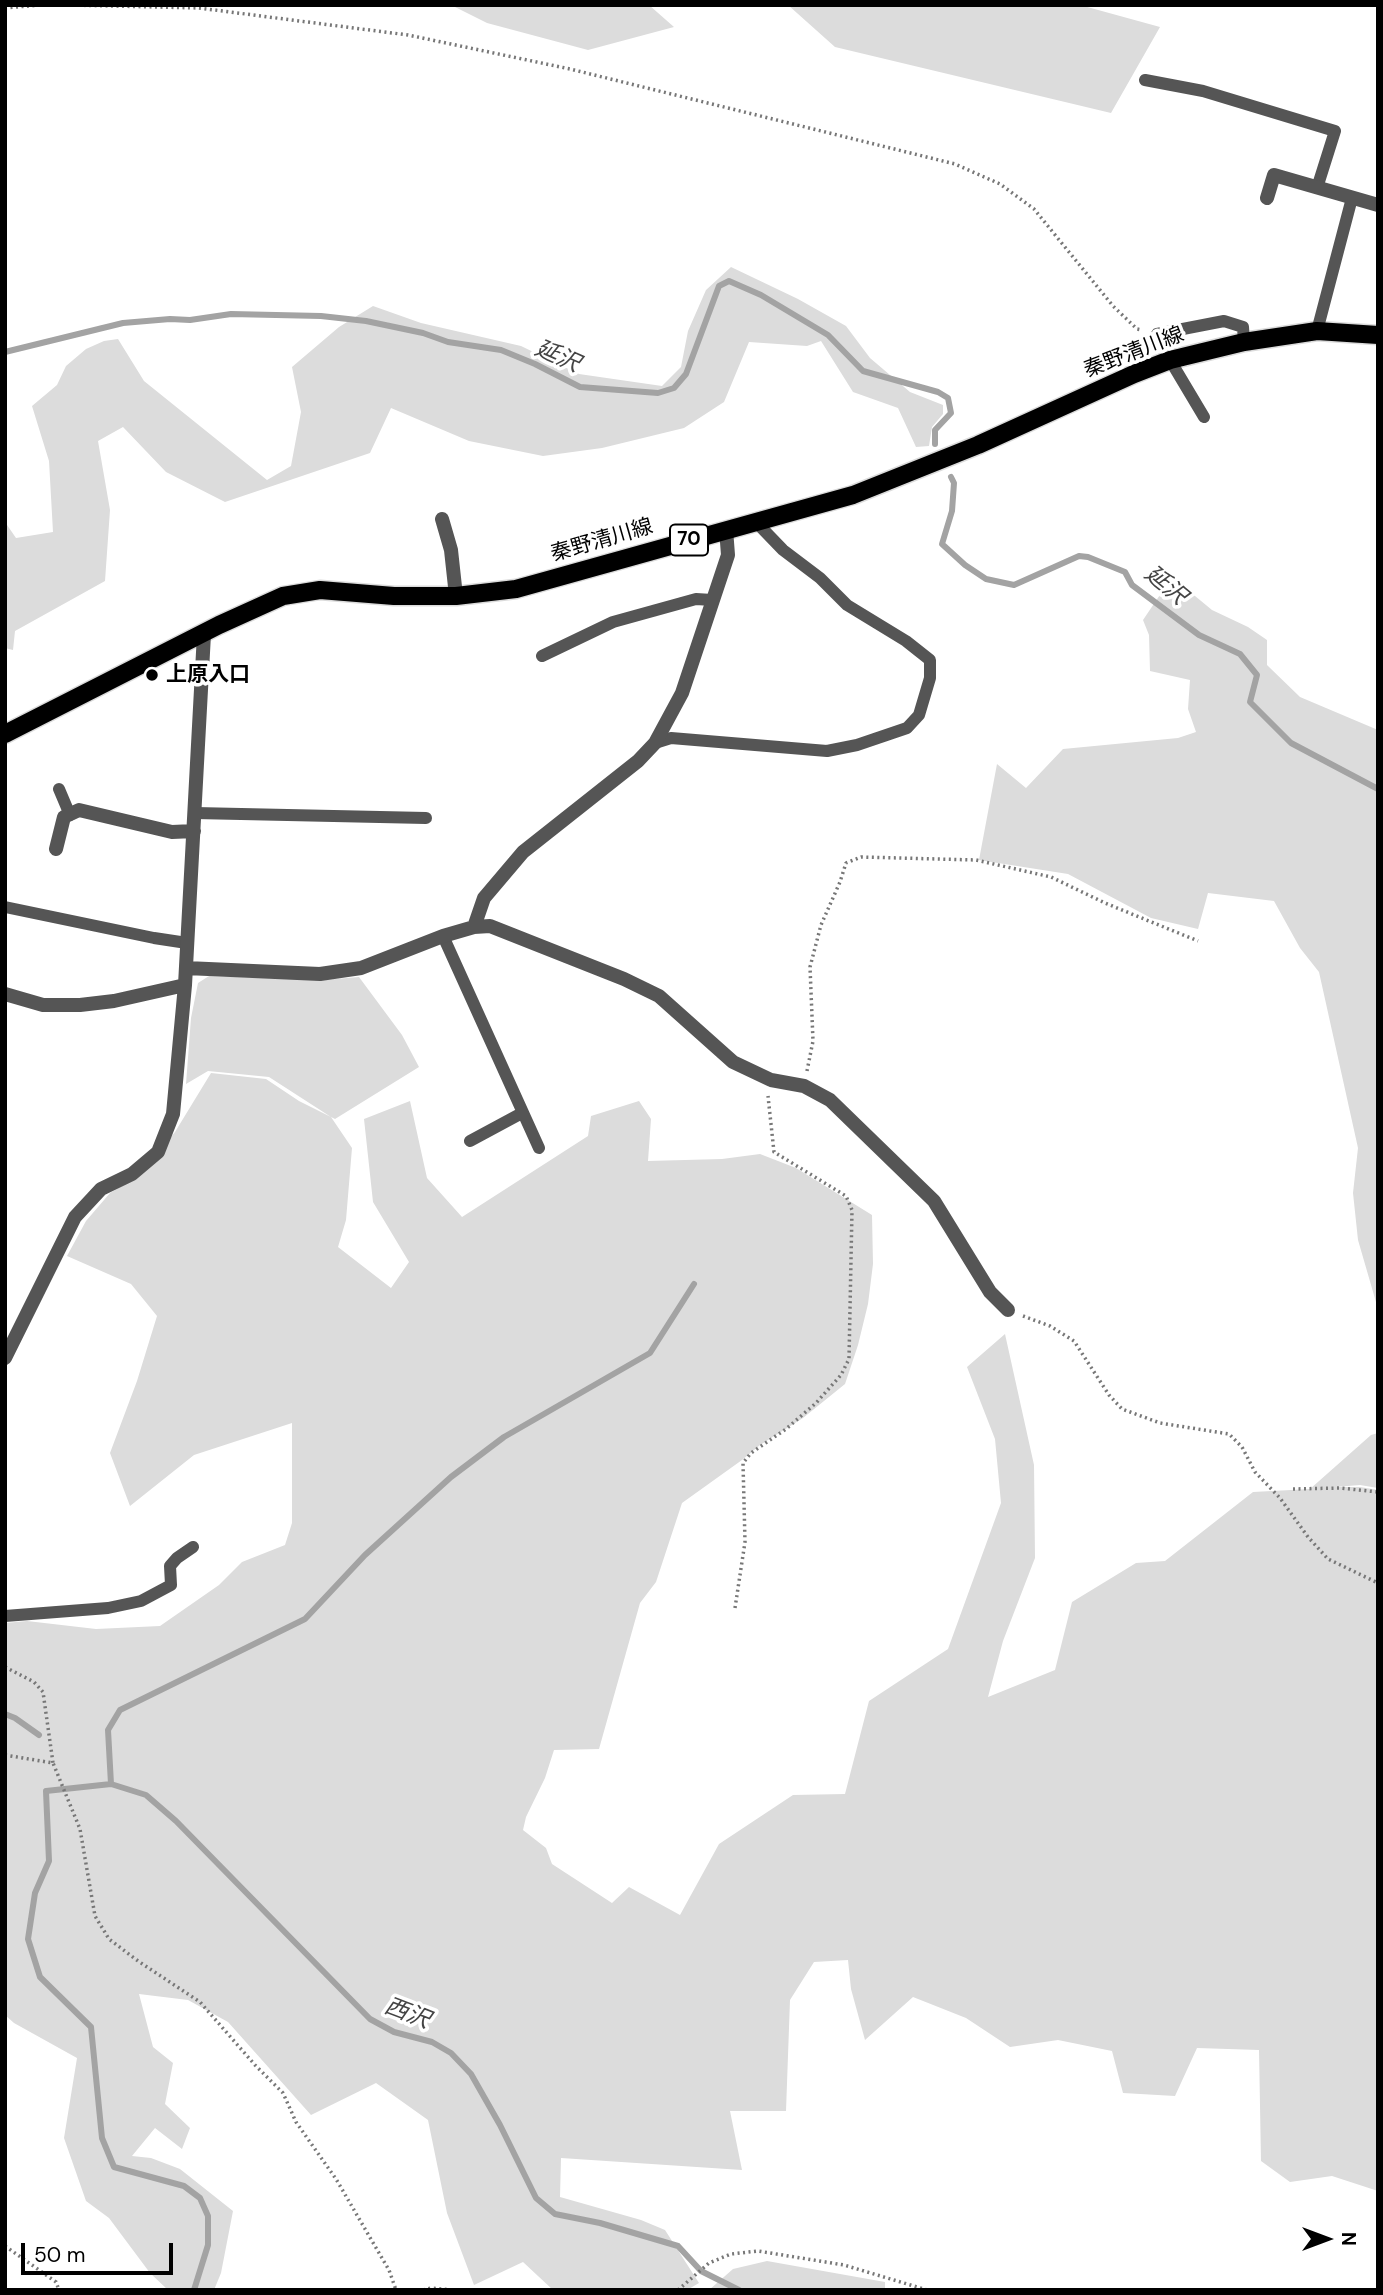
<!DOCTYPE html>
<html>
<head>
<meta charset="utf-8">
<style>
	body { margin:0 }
	#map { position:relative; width:1383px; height:2295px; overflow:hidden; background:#fff; font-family:"DM Sans",sans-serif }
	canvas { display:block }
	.frame { position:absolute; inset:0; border:7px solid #000; pointer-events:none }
	.north { position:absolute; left:1292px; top:2204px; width:70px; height:70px; -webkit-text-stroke:5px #fff; paint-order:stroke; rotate:90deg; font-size:19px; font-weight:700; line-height:28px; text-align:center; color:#000 }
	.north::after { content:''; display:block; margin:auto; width:24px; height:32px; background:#000; clip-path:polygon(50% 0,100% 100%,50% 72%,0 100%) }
	.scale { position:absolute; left:21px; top:2243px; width:152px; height:32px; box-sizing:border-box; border:4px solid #000; border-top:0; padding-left:9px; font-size:21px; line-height:24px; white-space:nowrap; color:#000; -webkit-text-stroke:5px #fff; paint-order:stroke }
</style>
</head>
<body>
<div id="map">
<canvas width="1383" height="2295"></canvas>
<div class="frame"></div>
<div class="north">N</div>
<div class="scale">50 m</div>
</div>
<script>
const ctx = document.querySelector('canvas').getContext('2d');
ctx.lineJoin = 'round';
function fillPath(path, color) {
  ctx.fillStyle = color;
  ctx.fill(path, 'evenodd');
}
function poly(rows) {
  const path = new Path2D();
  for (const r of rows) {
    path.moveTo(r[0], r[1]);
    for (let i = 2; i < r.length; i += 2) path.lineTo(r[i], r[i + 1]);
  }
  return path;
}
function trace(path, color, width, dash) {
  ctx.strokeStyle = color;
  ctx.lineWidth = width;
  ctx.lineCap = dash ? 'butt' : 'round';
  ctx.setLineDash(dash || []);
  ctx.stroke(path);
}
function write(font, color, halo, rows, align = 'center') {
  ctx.font = font + ' "DM Sans","Noto Sans JP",sans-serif';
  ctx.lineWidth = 7;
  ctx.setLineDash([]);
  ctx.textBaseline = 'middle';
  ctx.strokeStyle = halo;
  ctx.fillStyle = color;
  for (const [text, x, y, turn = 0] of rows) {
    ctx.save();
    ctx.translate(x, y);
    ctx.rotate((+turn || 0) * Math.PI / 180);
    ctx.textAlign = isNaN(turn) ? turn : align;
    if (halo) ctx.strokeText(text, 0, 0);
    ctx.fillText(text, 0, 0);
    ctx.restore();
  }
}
const green = poly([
	[451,5,649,5,674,27,588,50,487,23],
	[788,5,1080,5,1160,27,1111,113,835,47],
	[731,267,798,299,846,326,870,358,910,392,943,405,943,414,932,427,929,446,916,447,898,408,853,392,821,341,807,346,749,342,724,402,684,428,602,448,543,456,469,441,391,408,370,453,225,502,166,472,123,427,98,441,110,510,105,581,15,631,13,650,5,648,5,522,16,538,53,532,49,461,32,406,57,385,66,366,86,349,104,341,118,339,144,381,267,480,291,466,301,412,292,367,339,327,373,306,421,323,521,346,579,374,662,386,681,367,688,331,706,290],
	[1172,577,1212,610,1248,627,1267,640,1267,665,1300,697,1378,730,1378,1309,1358,1240,1353,1193,1358,1148,1319,972,1300,948,1274,901,1208,893,1198,929,1151,918,1068,874,979,860,997,764,1026,788,1063,749,1178,738,1196,732,1188,709,1190,680,1150,671,1149,635,1143,620],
	[209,976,322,980,359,977,402,1035,419,1067,335,1119,331,1117,352,1148,346,1220,338,1247,391,1288,409,1262,373,1202,364,1119,410,1101,427,1178,462,1217,588,1136,591,1116,639,1101,651,1119,648,1161,722,1159,760,1154,796,1168,872,1215,873,1264,868,1304,858,1345,845,1384,803,1418,760,1445,742,1460,682,1503,656,1582,640,1603,599,1749,554,1750,545,1778,526,1817,523,1830,546,1848,552,1864,612,1903,629,1887,680,1915,719,1844,793,1795,845,1794,869,1701,948,1649,1001,1503,995,1439,967,1367,1005,1334,1034,1465,1035,1558,1003,1641,988,1697,1055,1670,1072,1602,1136,1563,1165,1561,1253,1492,1310,1489,1371,1435,1378,1433,1378,1488,1360,1485,1335,1487,1360,1487,1378,1490,1378,2191,1332,2176,1290,2182,1261,2161,1259,2050,1197,2048,1175,2096,1123,2093,1112,2051,1058,2040,1010,2047,966,2018,913,1997,865,2040,851,1989,848,1960,814,1962,790,2000,786,2111,730,2111,742,2170,561,2158,560,2197,641,2220,665,2230,699,2283,687,2290,553,2290,523,2262,474,2285,447,2213,428,2120,376,2083,311,2115,228,2022,188,2000,139,1994,153,2047,173,2063,165,2104,190,2128,182,2149,155,2128,132,2156,151,2158,180,2169,233,2211,221,2273,214,2290,168,2290,150,2273,109,2218,86,2201,64,2138,77,2058,14,2023,5,2015,5,1623,27,1621,96,1629,160,1626,219,1585,242,1562,285,1545,292,1523,292,1423,194,1455,130,1506,110,1453,137,1381,157,1316,131,1284,67,1256,86,1221,110,1193,138,1177,175,1132,211,1073,266,1079,299,1101,331,1117,269,1077,208,1071,186,1084,191,1018,198,983],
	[767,2261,885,2282,885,2290,709,2290,733,2269]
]);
const stream = poly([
	[5,352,123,323,170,319,190,320,231,314,321,316,366,321,423,333,448,342,501,350,535,364,580,387,658,393,674,388,686,374,719,286,729,281,761,295,828,335,863,371,938,392,948,398,951,413,935,430,935,444],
	[951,477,954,483,952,511,942,544,965,565,986,579,1014,585,1079,556,1088,557,1125,572,1132,585,1199,635,1240,654,1257,675,1250,702,1291,743,1378,789],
	[5,1714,15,1718,39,1735],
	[111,1784,108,1730,120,1710,305,1619,365,1555,451,1477,504,1437,650,1353,694,1284],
	[194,2290,208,2245,208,2216,200,2198,184,2186,114,2167,102,2138,91,2027,40,1977,28,1939,35,1893,49,1861,46,1791,111,1784,146,1795,176,1821,370,2019,394,2032,432,2042,451,2053,471,2074,500,2125,536,2198,555,2214,600,2223,678,2246,701,2271,739,2290]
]);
const path = poly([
	[67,5,199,8,408,35,570,69,955,164,1000,184,1034,209,1113,306,1137,329,1142,330],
	[5,8,41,5],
	[807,1071,813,1041,810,967,821,925,840,882,846,863,861,857,976,860,1051,877,1105,903,1198,941],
	[1023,1316,1050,1326,1074,1341,1109,1395,1122,1409,1160,1423,1229,1434,1242,1447,1255,1472,1280,1498,1308,1537,1328,1559,1378,1583],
	[1293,1489,1340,1488,1378,1492],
	[735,1608,745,1542,743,1463,751,1453,786,1429,816,1403,841,1375,849,1359,852,1210,846,1196,774,1152,768,1096],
	[5,1667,34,1682,43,1692,53,1763],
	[5,1755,53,1763,80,1829,95,1916,109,1939,138,1961,200,2002,255,2065,283,2093,296,2122,336,2179,389,2270,396,2290],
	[5,2246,56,2282,59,2290],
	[423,2290,431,2288,452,2290],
	[678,2290,709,2263,731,2254,758,2251,844,2265,927,2290]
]);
const lane = poly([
	[1145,80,1203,91,1335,131,1317,188],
	[1317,331,1352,198],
	[1157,334,1224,321,1243,327,1244,342],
	[1170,360,1204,417],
	[542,656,613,622,696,599,712,600],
	[655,743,671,738,827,751,857,745,907,728,919,715,930,678,930,660,906,641,847,605,820,578,783,550,756,522],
	[59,789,70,815],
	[195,813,426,818],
	[5,907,154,938,187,943],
	[443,936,539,1148],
	[470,1141,522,1113],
	[5,1616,108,1608,141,1601,171,1585,170,1566,177,1558,193,1547]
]);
const street = poly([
	[1267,198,1274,175,1378,205],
	[442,519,451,550,456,596],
	[56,849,64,817,79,810,172,832,194,831],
	[474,927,484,898,523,852,638,761,655,743,682,693,728,555,726,529],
	[186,968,320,974,361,968,443,936,474,927,490,926,624,979,659,996,733,1062,771,1080,804,1086,830,1100,934,1201,990,1292,1008,1310],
	[5,994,43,1005,80,1005,114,1001,185,985],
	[5,1358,75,1217,101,1189,132,1174,158,1152,173,1114,185,985,204,634]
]);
const primary = poly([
	[5,734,219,625,283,596,320,590,394,596,456,596,516,589,853,495,978,445,1134,374,1170,360,1244,342,1317,331,1378,335]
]);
const markers = [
	[152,675,7,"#000"]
];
const shields = [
	[689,540,38]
];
const shieldNames = [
	["70",689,540]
];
const streetNames = [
	["秦野清川線",1134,353,-21],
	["秦野清川線",602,541,-16]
];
const poiNames = [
	["上原入口",166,675]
];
const waterNames = [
	["延沢",557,357,24],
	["延沢",1165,586,40],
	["西沢",407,2014,21]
];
fillPath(green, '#dcdcdc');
trace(stream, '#a3a3a3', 6);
trace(primary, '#dbdbdb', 21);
trace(path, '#777', 3.5, [2, 3.5]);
trace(lane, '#555', 12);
trace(street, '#555', 14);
trace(primary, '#000', 18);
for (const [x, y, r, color] of markers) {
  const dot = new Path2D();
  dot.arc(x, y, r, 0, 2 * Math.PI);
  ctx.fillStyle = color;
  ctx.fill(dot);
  trace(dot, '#fff', 2.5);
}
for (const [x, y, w] of shields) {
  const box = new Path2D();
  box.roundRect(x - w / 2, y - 15.5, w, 31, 5);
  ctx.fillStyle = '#fff';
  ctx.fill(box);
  trace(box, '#000', 2);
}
write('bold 19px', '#000', null, shieldNames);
write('21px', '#000', '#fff', streetNames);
write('bold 21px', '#000', '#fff', poiNames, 'left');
write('italic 23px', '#444', '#fff', waterNames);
</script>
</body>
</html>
